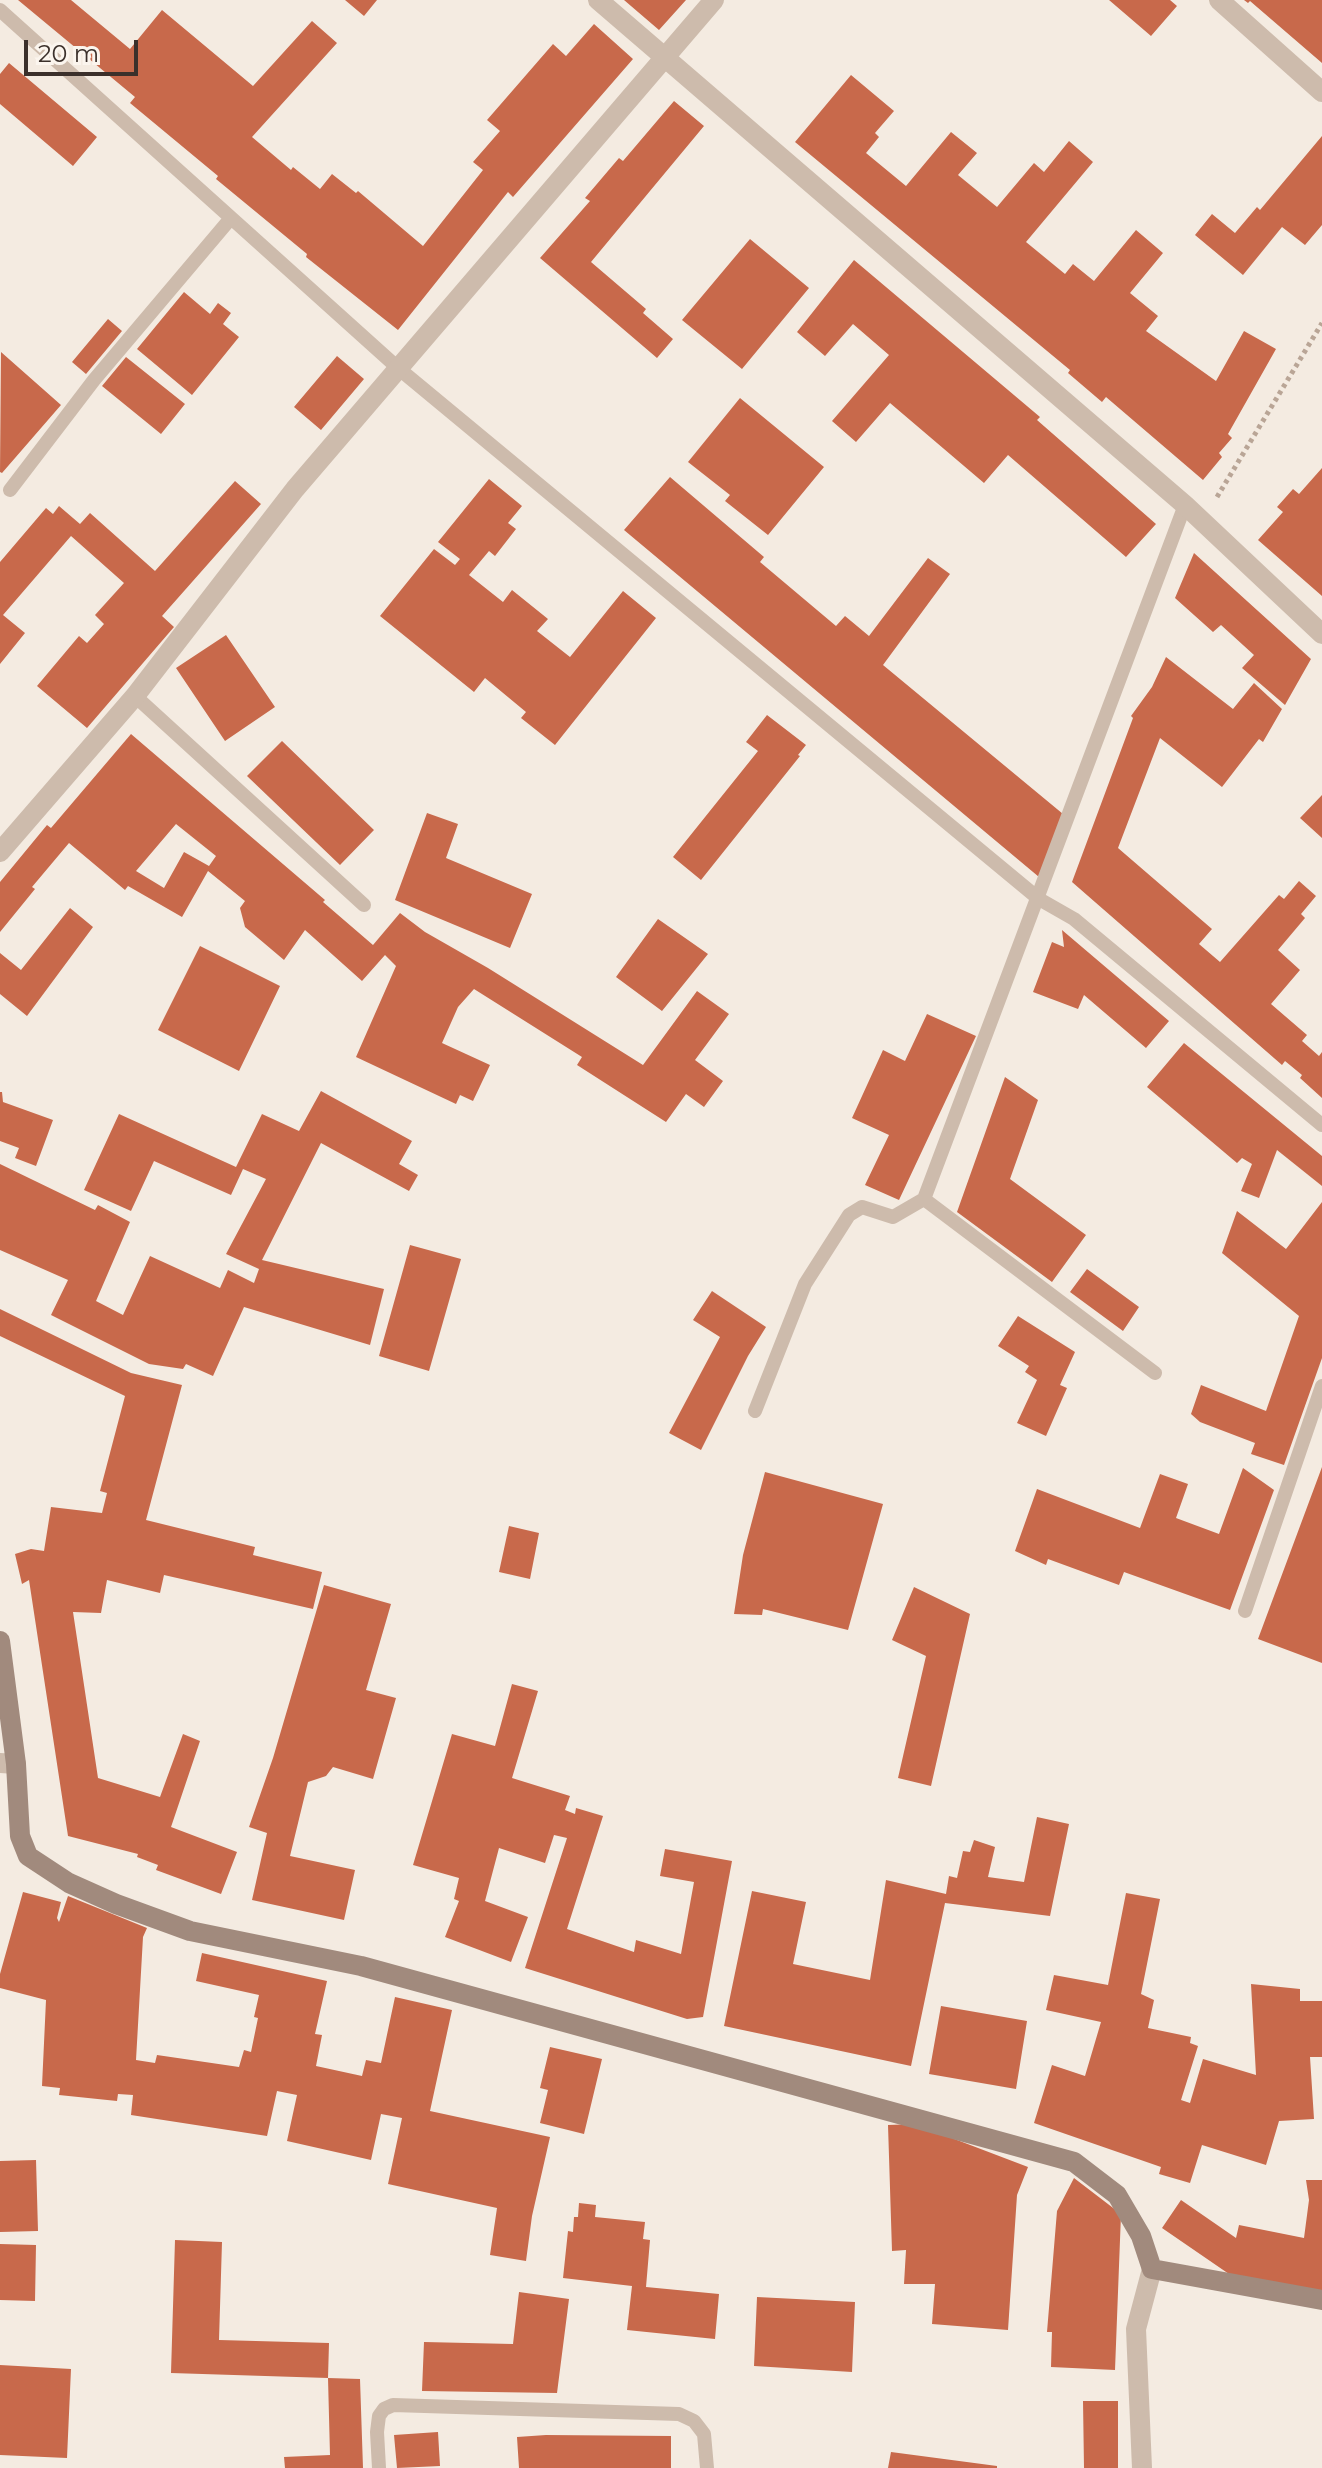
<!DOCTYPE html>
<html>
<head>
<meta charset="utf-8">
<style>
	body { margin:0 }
	#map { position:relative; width:1322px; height:2468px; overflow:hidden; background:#f4ebe1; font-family:Montserrat,sans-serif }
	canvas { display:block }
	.scale { position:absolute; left:24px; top:40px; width:114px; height:36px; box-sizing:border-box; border:4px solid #3b302b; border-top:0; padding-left:10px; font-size:24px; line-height:28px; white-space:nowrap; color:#3b302b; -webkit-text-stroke:6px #fbf5ee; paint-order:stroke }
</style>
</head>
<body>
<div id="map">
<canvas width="1322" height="2468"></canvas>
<div class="scale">20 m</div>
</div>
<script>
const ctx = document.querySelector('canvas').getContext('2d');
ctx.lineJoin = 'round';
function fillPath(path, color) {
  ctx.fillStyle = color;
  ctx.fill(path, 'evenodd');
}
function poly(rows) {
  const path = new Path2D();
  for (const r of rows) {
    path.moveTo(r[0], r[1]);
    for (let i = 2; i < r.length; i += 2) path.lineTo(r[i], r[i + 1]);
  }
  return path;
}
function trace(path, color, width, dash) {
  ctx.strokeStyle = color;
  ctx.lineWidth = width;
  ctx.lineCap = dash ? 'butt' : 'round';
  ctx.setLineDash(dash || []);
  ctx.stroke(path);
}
const building = poly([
	[18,0,71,0,130,49,162,10,253,86,312,21,337,43,252,137,291,170,293,167,320,189,332,174,356,193,358,191,423,246,483,170,473,162,500,131,487,120,553,44,566,56,594,24,633,59,513,197,508,192,398,330,306,257,307,254,216,179,218,176,130,103,135,97],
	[345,0,377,0,364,16],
	[624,0,686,0,659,30],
	[1109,0,1170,0,1177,6,1151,36],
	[1244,0,1322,0,1322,63,1250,1,1248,3],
	[9,63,97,137,73,166,0,104,0,74],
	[851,75,894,111,875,133,879,137,866,153,906,186,951,132,977,153,958,175,997,207,1034,163,1044,172,1069,141,1093,162,1026,242,1065,274,1073,264,1094,281,1136,230,1163,253,1130,293,1158,316,1146,331,1216,381,1244,331,1276,349,1228,434,1232,438,1219,453,1222,457,1203,480,1106,397,1102,402,1068,373,1070,370,795,142],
	[674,101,704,126,591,262,646,309,643,313,673,339,657,358,540,258,590,201,585,198,619,158,623,161],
	[1322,136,1322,225,1305,245,1282,227,1243,275,1195,235,1212,214,1235,233,1257,207,1260,210],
	[750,239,809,288,742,369,682,320],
	[854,260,1040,417,1037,420,1156,524,1126,557,1008,455,984,483,890,403,856,442,832,421,889,355,853,324,825,356,797,332],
	[184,292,210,314,218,303,231,313,223,324,239,337,192,395,137,349],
	[108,319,122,331,86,374,72,362],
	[1,352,61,405,2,473,0,472],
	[337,356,364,379,321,430,294,407],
	[126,357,185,404,161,434,102,386],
	[740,398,824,467,768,535,725,501,730,495,688,462],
	[1322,468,1322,596,1258,540,1283,512,1277,507,1293,489,1299,494],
	[670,477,764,557,760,562,836,626,845,616,869,636,928,558,950,574,883,665,1063,814,1039,877,624,530],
	[489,479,522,506,508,523,516,529,495,556,489,551,469,575,503,602,512,590,548,619,537,631,570,657,623,591,656,618,555,745,521,718,526,712,485,678,474,692,380,616,434,549,455,565,460,559,438,542],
	[235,481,261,504,162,616,174,627,87,728,37,686,79,636,87,643,104,624,95,615,124,583,71,536,3,615,25,633,0,664,0,562,46,508,53,514,59,506,80,524,90,513,155,571],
	[1194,553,1311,659,1285,705,1242,668,1254,655,1221,625,1213,632,1175,598],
	[226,635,275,707,225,741,176,668],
	[1166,657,1233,709,1254,683,1282,709,1263,742,1259,739,1222,787,1160,738,1118,848,1212,929,1199,944,1220,962,1279,895,1284,899,1299,881,1316,896,1301,914,1305,918,1278,950,1300,970,1271,1004,1307,1035,1302,1041,1319,1056,1322,1052,1322,1098,1300,1078,1302,1075,1285,1061,1282,1065,1072,882,1133,718,1131,716,1152,687],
	[767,715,806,745,798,755,800,756,701,880,673,857,758,751,746,742],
	[131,734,325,900,323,902,373,945,400,913,425,932,488,968,643,1065,697,991,729,1014,695,1060,723,1081,704,1107,686,1094,666,1122,577,1065,582,1057,474,989,458,1007,442,1043,490,1065,473,1101,460,1095,456,1104,356,1057,396,966,385,955,362,981,305,930,284,960,245,927,240,908,245,901,208,871,182,917,128,886,125,890,69,843,32,887,35,889,0,932,0,882,47,825,51,828],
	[176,824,216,856,209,866,184,852,164,888,136,871],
	[282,741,374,830,340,865,247,776],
	[1322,795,1322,838,1300,818],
	[427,813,458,824,446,858,532,894,510,948,395,900],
	[70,908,93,927,27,1016,0,994,0,953,21,970],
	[658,919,708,954,662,1011,616,977],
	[1062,930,1169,1021,1146,1048,1084,995,1078,1009,1033,992,1052,942,1064,947],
	[200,946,280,986,239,1071,158,1030],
	[927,1014,976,1036,899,1200,865,1185,889,1135,852,1118,883,1050,905,1061],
	[1184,1043,1322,1156,1322,1186,1277,1150,1259,1198,1241,1191,1252,1164,1242,1158,1237,1163,1147,1087],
	[1005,1077,1038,1100,1010,1179,1086,1235,1052,1282,957,1212],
	[321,1091,412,1141,399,1164,418,1175,409,1191,321,1143,262,1260,384,1289,370,1345,244,1307,213,1376,186,1364,183,1369,149,1364,51,1315,68,1280,0,1250,0,1164,95,1210,98,1205,130,1222,96,1301,123,1315,150,1256,220,1288,228,1270,254,1283,259,1269,226,1254,266,1179,243,1169,231,1195,154,1161,131,1211,84,1190,119,1114,236,1167,262,1114,299,1131],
	[0,1092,2,1092,3,1102,53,1120,36,1166,15,1158,19,1148,0,1141],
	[1322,1202,1322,1358,1284,1465,1251,1454,1255,1443,1200,1422,1191,1414,1201,1385,1266,1411,1299,1316,1222,1253,1237,1211,1286,1249],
	[410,1245,461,1259,429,1371,379,1356],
	[1087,1269,1139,1307,1123,1331,1070,1292],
	[712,1291,766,1327,748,1356,701,1450,669,1433,720,1337,693,1320],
	[0,1309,131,1373,182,1385,146,1520,255,1547,253,1555,322,1572,313,1609,164,1575,160,1593,107,1580,101,1613,73,1612,98,1778,160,1797,183,1734,200,1741,171,1827,237,1852,221,1894,156,1870,158,1865,137,1857,138,1854,68,1836,29,1580,22,1584,15,1554,31,1549,44,1551,51,1507,102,1513,107,1493,100,1491,125,1396,0,1336],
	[1018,1316,1075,1352,1060,1385,1067,1388,1046,1436,1017,1423,1037,1380,1025,1372,1029,1366,998,1346],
	[1322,1467,1322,1663,1258,1639],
	[1243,1468,1274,1490,1230,1610,1124,1572,1119,1585,1048,1559,1046,1565,1015,1551,1037,1489,1140,1528,1160,1474,1188,1484,1176,1518,1219,1534],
	[765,1472,883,1504,848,1630,763,1609,762,1615,734,1614,743,1555],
	[509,1526,539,1533,530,1579,499,1572],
	[324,1585,391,1604,366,1690,396,1698,373,1779,333,1767,326,1776,308,1782,290,1856,355,1870,344,1920,252,1900,267,1833,249,1827,273,1758],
	[914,1587,970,1614,931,1786,898,1778,926,1656,892,1640],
	[512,1684,538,1691,512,1778,570,1796,565,1810,575,1814,576,1808,603,1816,567,1929,634,1952,636,1940,681,1954,694,1882,660,1876,665,1849,732,1861,703,2017,687,2019,525,1968,567,1838,554,1835,545,1863,499,1848,485,1901,528,1917,511,1962,445,1937,459,1901,454,1899,459,1878,413,1865,452,1734,495,1746],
	[1037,1817,1069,1824,1050,1916,945,1903,911,2066,724,2026,752,1891,806,1902,793,1964,870,1980,886,1880,946,1894,949,1876,957,1878,963,1851,970,1852,974,1840,995,1847,988,1877,1024,1882],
	[23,1892,61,1902,57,1918,59,1922,68,1896,147,1928,143,1937,136,2060,155,2063,157,2055,239,2067,244,2050,251,2052,258,2018,254,2017,259,1995,196,1981,202,1953,327,1981,315,2034,322,2035,316,2066,362,2076,366,2060,381,2063,395,1997,452,2010,430,2111,550,2137,532,2216,526,2261,490,2255,497,2208,388,2184,402,2118,381,2114,371,2160,287,2141,297,2095,277,2091,267,2136,131,2115,133,2095,118,2094,117,2101,59,2095,60,2088,42,2086,46,2000,0,1988,0,1974],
	[1126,1893,1160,1899,1141,1994,1154,2000,1148,2028,1191,2037,1190,2043,1198,2046,1181,2100,1190,2103,1203,2059,1256,2075,1251,1984,1300,1989,1300,2001,1322,2001,1322,2057,1310,2057,1314,2119,1279,2121,1266,2165,1202,2145,1190,2183,1159,2174,1161,2167,1034,2123,1052,2065,1085,2076,1101,2022,1046,2010,1054,1975,1108,1985],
	[941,2006,1027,2021,1016,2089,929,2074],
	[550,2047,602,2059,584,2134,540,2123,548,2090,540,2088],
	[915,2124,1028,2167,1017,2195,1008,2330,932,2324,935,2284,904,2284,906,2250,892,2251,888,2125],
	[36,2160,38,2231,0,2232,0,2161],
	[1074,2178,1121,2214,1115,2370,1051,2367,1052,2332,1047,2332,1057,2211],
	[1306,2180,1322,2180,1322,2295,1229,2274,1162,2228,1181,2200,1236,2238,1239,2225,1304,2238,1309,2200],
	[579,2203,596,2205,595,2217,645,2222,643,2239,650,2240,646,2287,719,2294,715,2339,627,2330,632,2286,563,2278,568,2231,573,2232,574,2217,578,2217],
	[175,2240,222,2242,219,2340,329,2343,328,2378,171,2373],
	[0,2244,36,2245,35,2301,0,2300],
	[519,2292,569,2299,557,2393,422,2391,424,2342,513,2344],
	[757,2297,855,2302,852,2372,754,2366],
	[0,2365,71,2369,67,2458,0,2455],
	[328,2378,360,2379,363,2468,285,2468,284,2457,330,2455],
	[1083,2401,1118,2401,1118,2468,1084,2468],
	[438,2432,440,2466,397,2468,394,2435],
	[546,2435,671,2436,671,2468,519,2468,517,2437],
	[891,2452,997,2466,997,2468,888,2468]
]);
const path = poly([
	[1217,497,1322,323]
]);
const lane = poly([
	[0,10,398,368,1039,899,1074,919,1322,1125],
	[10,490,94,380,231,218],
	[135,696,364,905],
	[1155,1373,924,1199,1185,505],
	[755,1411,805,1284,849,1215,862,1207,893,1217,924,1199],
	[1245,1611,1322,1386],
	[379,2468,377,2432,379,2416,384,2409,393,2405,679,2414,694,2421,704,2434,707,2468]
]);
const street = poly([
	[598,0,1185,505,1322,634],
	[1219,0,1322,92],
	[0,852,135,696,295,489,714,0],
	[0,1763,16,1764],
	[1142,2468,1136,2329,1152,2269]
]);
const secondary = poly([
	[0,1641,16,1764,20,1836,28,1856,69,1883,116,1904,190,1931,361,1966,1074,2162,1117,2195,1141,2236,1152,2269,1322,2300]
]);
fillPath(building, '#c8694b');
trace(path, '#b9a596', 5, [4, 4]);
trace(lane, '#cdbbac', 14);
trace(street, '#cdbbac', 20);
trace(secondary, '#a18a7d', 20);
</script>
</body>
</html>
